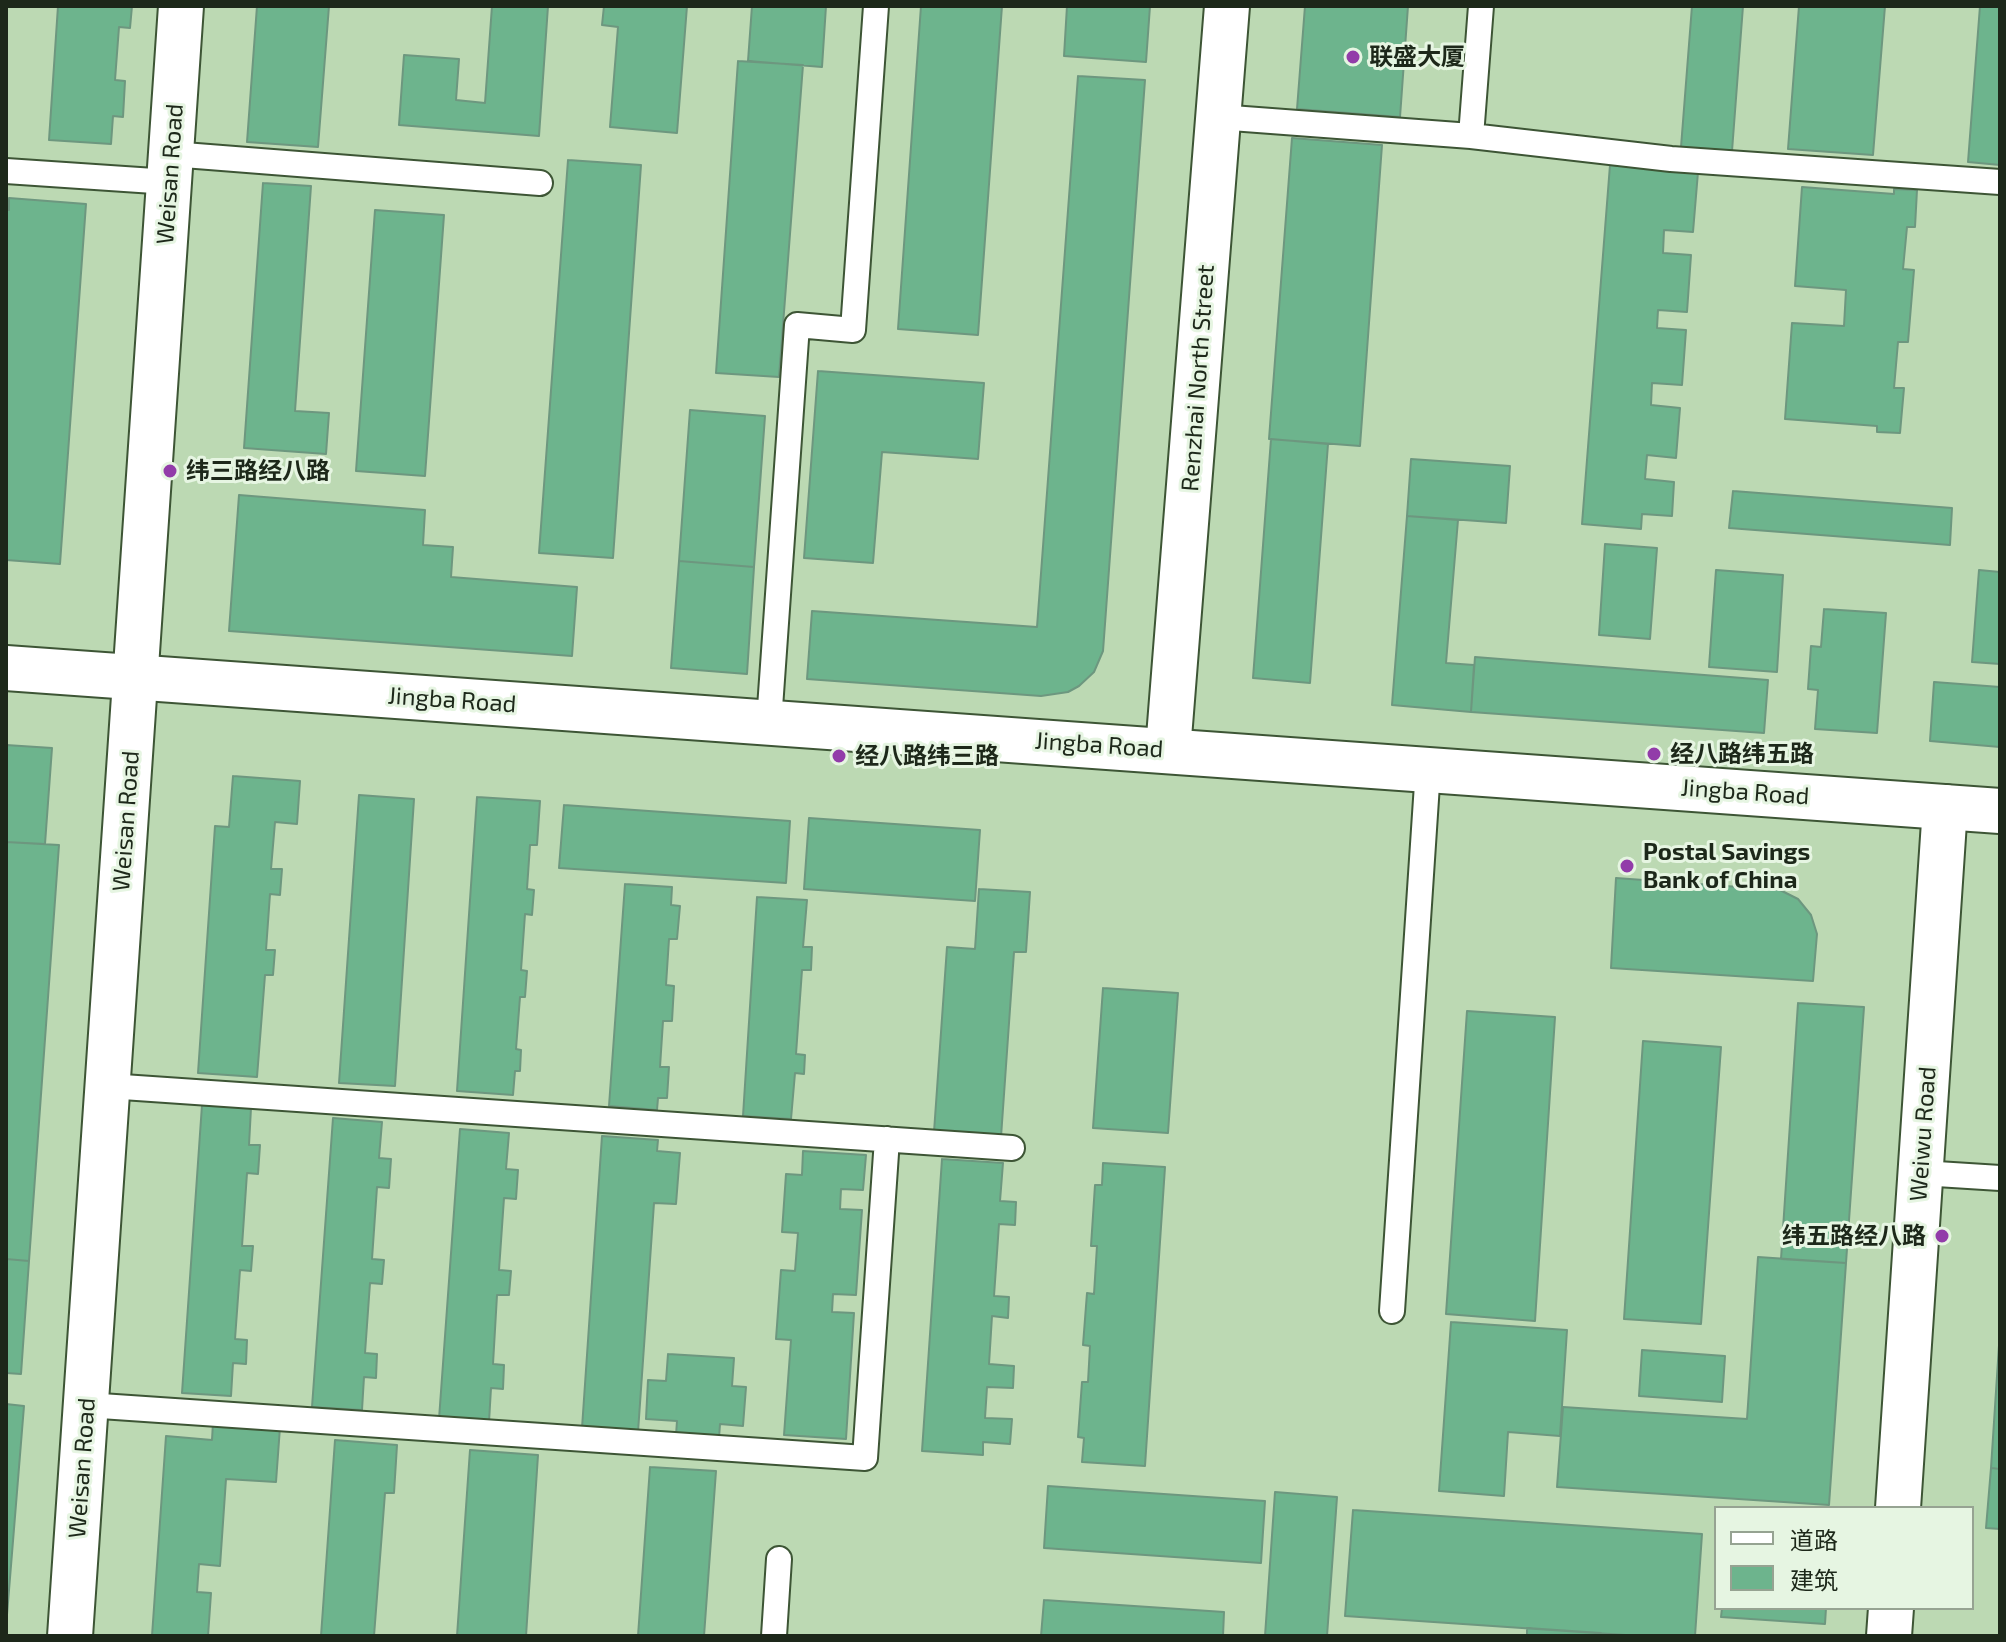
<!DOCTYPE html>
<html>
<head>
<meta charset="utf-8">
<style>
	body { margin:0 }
	#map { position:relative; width:2006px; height:1642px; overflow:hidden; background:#bcd9b3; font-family:"Exo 2","Noto Sans SC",sans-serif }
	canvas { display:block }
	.frame { position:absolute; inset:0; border:8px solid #1d281a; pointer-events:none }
	.legend { position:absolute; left:1714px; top:1506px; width:260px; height:104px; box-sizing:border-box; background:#e6f5e2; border:2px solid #96a392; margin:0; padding:10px 14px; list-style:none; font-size:24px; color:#1d281a }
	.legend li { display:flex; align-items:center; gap:16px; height:40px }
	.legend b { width:40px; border:2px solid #96a392 }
</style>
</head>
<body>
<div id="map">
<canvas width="2006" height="1642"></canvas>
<div class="frame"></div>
<ul class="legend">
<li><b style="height:10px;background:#fff"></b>道路</li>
<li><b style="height:22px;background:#6db48d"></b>建筑</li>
</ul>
</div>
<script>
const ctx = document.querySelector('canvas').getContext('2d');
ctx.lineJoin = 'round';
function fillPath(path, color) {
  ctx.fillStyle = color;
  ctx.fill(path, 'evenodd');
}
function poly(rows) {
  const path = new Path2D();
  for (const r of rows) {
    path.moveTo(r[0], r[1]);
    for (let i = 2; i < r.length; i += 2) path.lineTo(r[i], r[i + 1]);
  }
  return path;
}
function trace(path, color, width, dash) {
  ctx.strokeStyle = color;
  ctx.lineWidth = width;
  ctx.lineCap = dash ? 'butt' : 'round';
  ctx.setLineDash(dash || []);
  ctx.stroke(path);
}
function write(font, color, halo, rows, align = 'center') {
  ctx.font = font + ' "Exo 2","Noto Sans SC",sans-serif';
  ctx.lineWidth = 6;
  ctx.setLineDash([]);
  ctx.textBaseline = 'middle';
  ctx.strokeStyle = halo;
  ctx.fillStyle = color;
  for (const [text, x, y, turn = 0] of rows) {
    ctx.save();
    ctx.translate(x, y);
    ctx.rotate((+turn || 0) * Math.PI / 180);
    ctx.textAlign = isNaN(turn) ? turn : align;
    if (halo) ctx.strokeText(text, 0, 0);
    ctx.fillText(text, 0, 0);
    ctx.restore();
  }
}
const building = poly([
	[58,6,132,6,130,28,119,27,115,80,125,81,123,117,113,116,111,144,49,140,58,6],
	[257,6,329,6,318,147,247,142,257,6],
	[492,6,548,6,539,136,399,125,404,55,459,59,456,100,485,103,492,6],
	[604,6,687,6,677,133,610,127,618,27,602,25,604,6],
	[752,6,826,6,822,67,748,61,752,6],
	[921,6,1002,6,978,335,898,329,921,6],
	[1067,6,1150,6,1146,62,1064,56,1067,6],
	[1305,6,1408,6,1400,117,1297,109,1305,6],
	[1692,6,1743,6,1732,151,1681,147,1692,6],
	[1799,6,1885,6,1873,155,1788,149,1799,6],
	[1980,6,2000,6,2000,165,1968,162,1980,6],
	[738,61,803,65,779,377,716,373,738,61],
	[1078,76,1145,80,1103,651,1094,672,1079,686,1068,692,1041,696,807,679,812,611,1037,627,1078,76],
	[1292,138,1382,145,1360,446,1269,439,1292,138],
	[568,160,641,165,613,558,539,553,568,160],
	[1610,165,1698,172,1693,232,1664,230,1663,253,1691,255,1687,312,1658,310,1657,328,1686,330,1682,385,1652,383,1651,405,1680,408,1676,458,1647,455,1645,479,1674,482,1672,516,1642,514,1641,529,1582,524,1610,165],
	[263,183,311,186,295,411,329,413,326,454,244,448,263,183],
	[1802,187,1894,194,1894,189,1917,190,1915,227,1907,227,1903,269,1914,270,1908,342,1898,342,1894,388,1904,388,1900,433,1877,432,1877,426,1785,419,1792,323,1844,326,1846,290,1795,286,1802,187],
	[9,198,86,204,60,564,6,560,6,209,9,210,9,198],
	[375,210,444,215,425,476,356,471,375,210],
	[818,371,984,383,978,459,882,452,873,563,804,558,818,371],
	[690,410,765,416,754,567,679,561,690,410],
	[1271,439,1328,444,1310,683,1253,678,1271,439],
	[1411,459,1510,466,1506,523,1407,516,1411,459],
	[1733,491,1952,508,1950,545,1729,528,1733,491],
	[239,495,425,510,423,545,453,547,451,577,577,587,572,656,229,631,239,495],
	[1407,516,1458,520,1446,663,1474,665,1471,712,1392,705,1407,516],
	[1605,544,1657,548,1650,639,1599,635,1605,544],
	[679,561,754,567,747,674,671,668,679,561],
	[1716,570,1783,575,1777,672,1709,667,1716,570],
	[1979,570,2000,572,2000,664,1972,662,1979,570],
	[1824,609,1886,613,1877,733,1815,729,1818,690,1808,689,1811,646,1821,647,1824,609],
	[1475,657,1768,680,1764,733,1471,712,1475,657],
	[1934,682,2000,687,2000,747,1930,741,1934,682],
	[6,745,52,748,45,844,6,842,6,745],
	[233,776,300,781,297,824,275,822,271,869,282,869,280,895,270,894,266,950,275,950,273,975,265,975,257,1077,198,1073,215,826,229,827,233,776],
	[359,795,414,799,395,1086,339,1083,359,795],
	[477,797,540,801,537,845,530,845,527,889,534,890,532,915,525,914,521,970,527,971,525,997,520,997,516,1049,521,1050,520,1071,515,1071,513,1095,457,1091,477,797],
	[564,805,790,821,786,883,559,868,564,805],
	[809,818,980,830,975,901,804,889,809,818],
	[6,842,59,845,29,1261,6,1259,6,842],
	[1616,878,1780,890,1798,899,1811,915,1817,934,1813,981,1611,968,1616,878],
	[625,884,672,887,671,905,680,906,677,939,669,939,666,985,674,986,672,1021,663,1021,660,1067,669,1067,667,1098,658,1098,657,1110,609,1106,625,884],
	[979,889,1030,892,1026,952,1014,952,1001,1137,934,1132,947,947,975,949,979,889],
	[757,897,807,900,803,947,812,947,811,970,802,970,796,1054,805,1055,804,1074,795,1073,791,1119,743,1116,757,897],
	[1103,988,1178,993,1168,1133,1093,1128,1103,988],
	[1798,1003,1864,1007,1846,1263,1781,1259,1798,1003],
	[1467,1011,1555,1017,1535,1321,1446,1314,1467,1011],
	[1643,1041,1721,1047,1701,1324,1624,1319,1643,1041],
	[202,1105,251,1108,249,1145,260,1145,258,1174,247,1173,242,1246,253,1246,251,1271,240,1270,235,1339,247,1340,246,1364,233,1363,231,1396,182,1393,202,1105],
	[333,1118,382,1122,379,1158,391,1159,389,1188,377,1187,372,1259,384,1260,382,1284,370,1283,365,1353,377,1354,376,1378,364,1377,362,1410,312,1407,333,1118],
	[460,1129,509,1133,506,1169,518,1170,516,1199,504,1198,499,1270,511,1271,509,1295,497,1295,493,1364,504,1365,503,1389,491,1388,489,1422,439,1419,460,1129],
	[602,1136,658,1140,657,1151,680,1153,676,1204,654,1203,638,1432,582,1428,602,1136],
	[803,1151,866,1155,863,1190,841,1189,840,1209,862,1210,856,1295,833,1294,832,1312,854,1313,846,1439,784,1435,791,1340,776,1339,781,1270,795,1271,798,1233,782,1232,786,1174,802,1175,803,1151],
	[942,1159,1003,1163,1000,1201,1016,1202,1015,1225,999,1224,994,1296,1009,1297,1008,1318,992,1316,989,1364,1014,1366,1013,1388,987,1387,985,1418,1012,1419,1010,1444,983,1442,983,1455,922,1451,942,1159],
	[1103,1163,1165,1167,1145,1466,1082,1462,1084,1438,1078,1437,1082,1382,1088,1382,1090,1346,1083,1345,1087,1293,1094,1294,1097,1246,1091,1246,1095,1185,1102,1185,1103,1163],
	[1758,1257,1846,1263,1829,1505,1557,1487,1563,1407,1747,1419,1758,1257],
	[6,1259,29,1261,21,1374,6,1373,6,1259],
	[1451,1322,1567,1330,1560,1436,1508,1432,1504,1496,1439,1491,1451,1322],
	[2000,1330,2000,1469,1991,1468,2000,1330],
	[1642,1350,1725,1356,1722,1402,1639,1396,1642,1350],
	[668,1354,734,1358,732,1386,746,1387,743,1426,720,1424,719,1438,676,1435,677,1421,646,1419,648,1380,666,1381,668,1354],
	[6,1404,24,1406,6,1627,6,1404],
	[213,1422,280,1427,276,1482,226,1479,220,1566,199,1564,197,1592,211,1593,208,1636,152,1636,166,1436,212,1440,213,1422],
	[335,1440,397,1445,394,1493,385,1493,374,1636,321,1636,335,1440],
	[470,1450,538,1455,526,1636,457,1636,470,1450],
	[650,1467,716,1471,704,1636,638,1636,650,1467],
	[1991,1468,2000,1469,2000,1529,1986,1528,1991,1468],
	[1048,1486,1265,1501,1261,1563,1044,1548,1048,1486],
	[1275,1492,1337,1497,1327,1636,1265,1636,1275,1492],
	[1353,1510,1702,1534,1695,1636,1640,1636,1345,1616,1353,1510],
	[1044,1600,1224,1612,1223,1636,1041,1636,1044,1600],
	[1722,1608,1826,1608,1825,1624,1721,1617,1722,1608],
	[1527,1628,1601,1633,1601,1636,1527,1636,1527,1628]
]);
const service = poly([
	[1218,117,1471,136,1481,6],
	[1471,136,1671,159,2000,182],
	[171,154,540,183],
	[6,171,169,182],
	[769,722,797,325,853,330,876,6],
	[108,1086,1012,1148],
	[1921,1173,2000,1178],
	[1392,1311,1428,769],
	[86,1405,865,1458,887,1139],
	[774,1636,779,1559]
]);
const minor = poly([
	[1168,750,1227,6],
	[1898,1508,1945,807],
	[70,1636,181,6],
	[1889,1636,1891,1608]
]);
const tertiary = poly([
	[6,668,2000,811]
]);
const markers = [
	[1353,57,8,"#923ca9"],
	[170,471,8,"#923ca9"],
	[1654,754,8,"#923ca9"],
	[839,756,8,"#923ca9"],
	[1627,866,8,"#923ca9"],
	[1942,1236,8,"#923ca9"]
];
const poiNames = [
	["联盛大厦",1369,57],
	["纬三路经八路",186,471],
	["经八路纬五路",1670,754],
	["经八路纬三路",855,756],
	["Postal Savings",1643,852],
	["Bank of China",1643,880],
	["纬五路经八路",1926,1236,"right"]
];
const streetNames = [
	["Weisan Road",170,174,-86],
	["Renzhai North Street",1198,378,-86],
	["Jingba Road",452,700,4],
	["Jingba Road",1099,745,4],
	["Jingba Road",1745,792,4],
	["Weisan Road",126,821,-86],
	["Weiwu Road",1923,1134,-86],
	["Weisan Road",82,1468,-86]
];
fillPath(building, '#6db48d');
trace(building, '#6d977f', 2);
trace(service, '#3d5535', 28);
trace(minor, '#3d5535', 48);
trace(tertiary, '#3d5535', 48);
trace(service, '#fff', 24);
trace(minor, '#fff', 44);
trace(tertiary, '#fff', 44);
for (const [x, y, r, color] of markers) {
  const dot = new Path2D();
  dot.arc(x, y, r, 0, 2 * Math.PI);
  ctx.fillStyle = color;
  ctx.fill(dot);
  trace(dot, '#e6f5e2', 3);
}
write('bold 24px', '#1d281a', '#e6f5e2', poiNames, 'left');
write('24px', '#1d281a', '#e6f5e2', streetNames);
</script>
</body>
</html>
